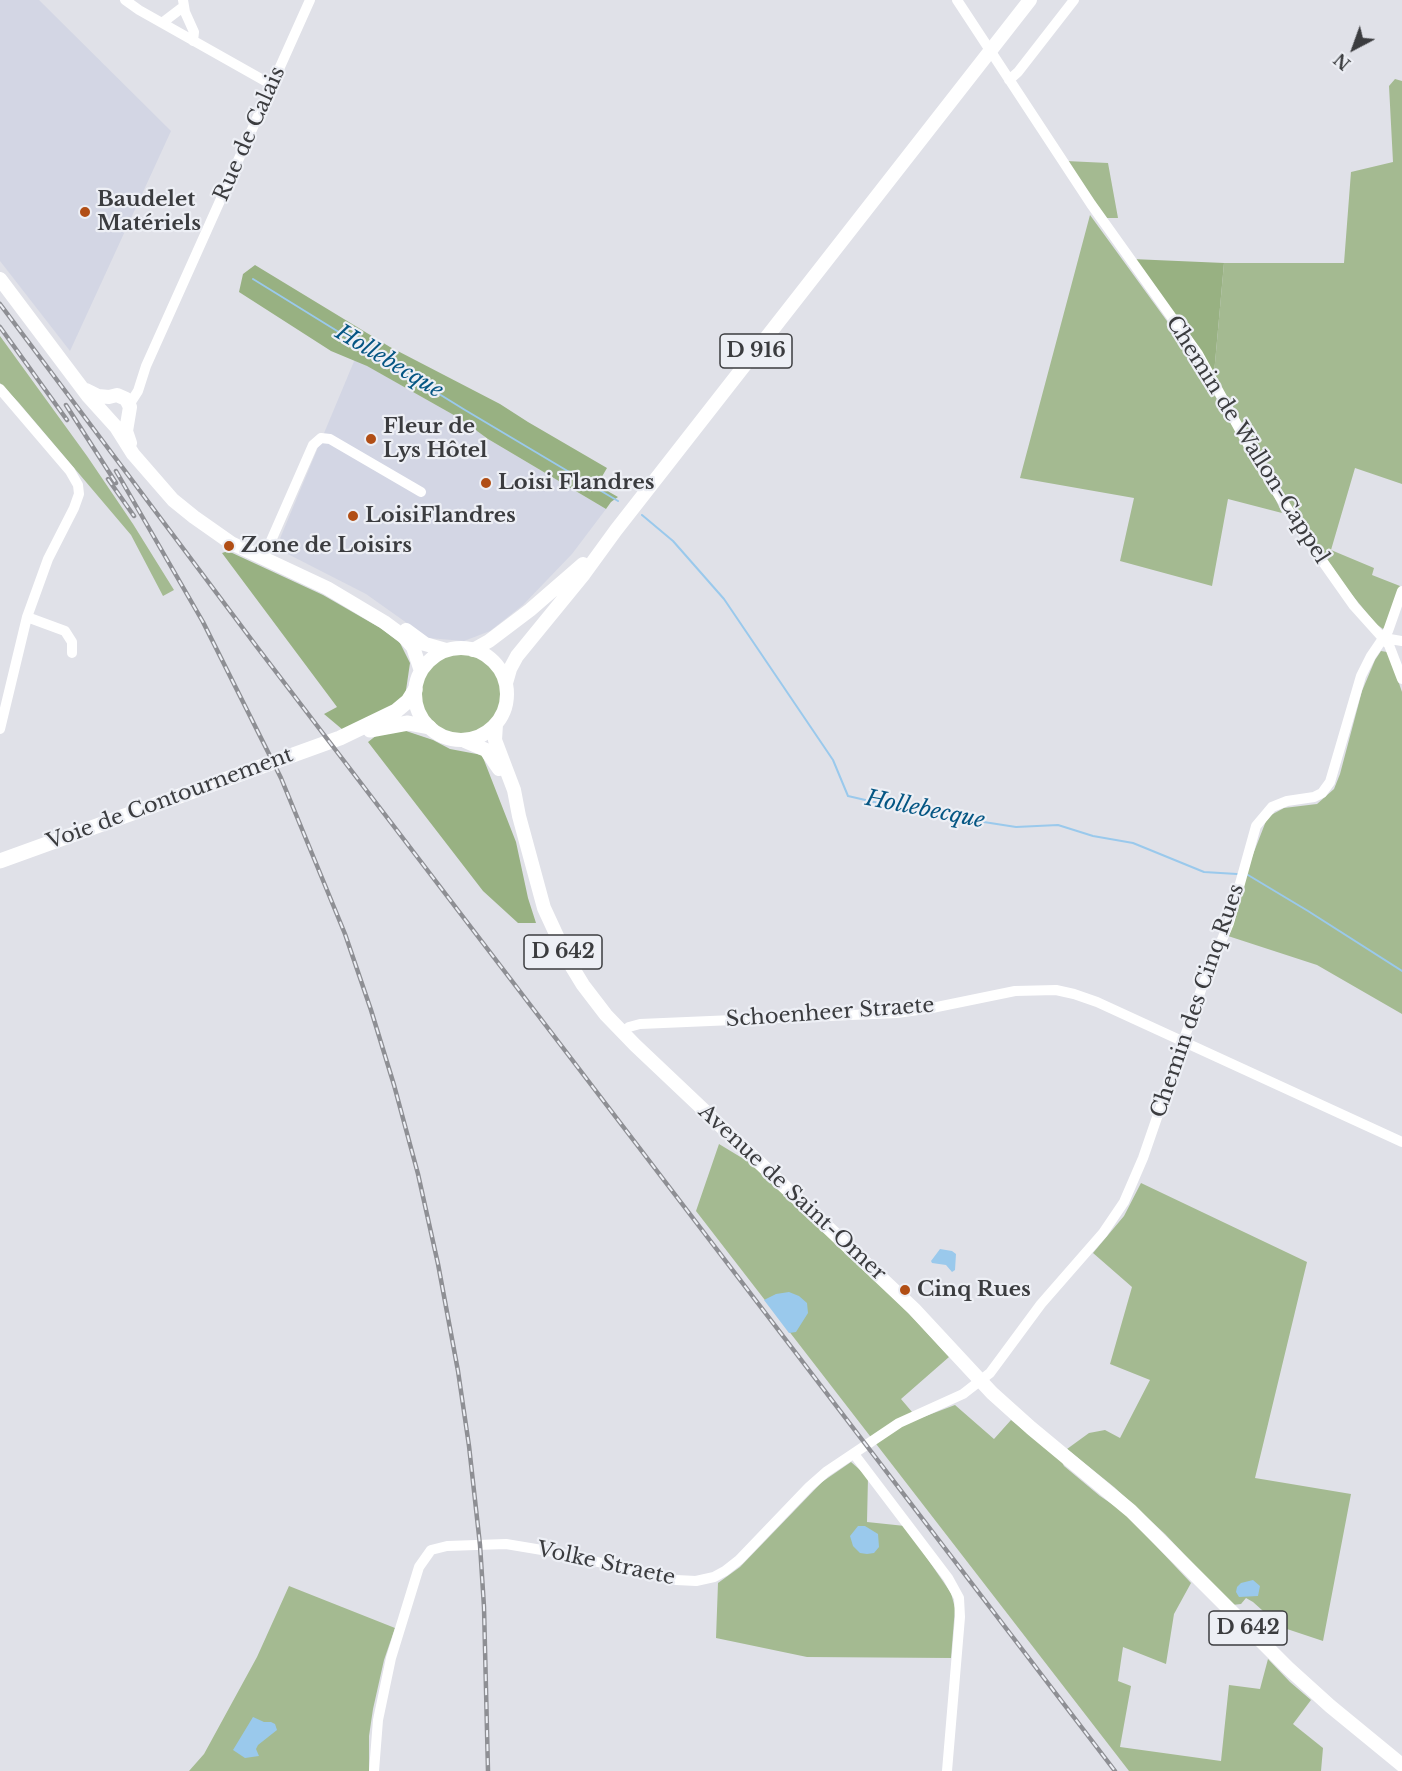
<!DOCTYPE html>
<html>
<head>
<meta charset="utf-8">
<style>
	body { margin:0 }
	#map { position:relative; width:1402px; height:1771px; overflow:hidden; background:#e0e1e8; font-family:"Libre Baskerville",serif }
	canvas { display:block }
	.north { position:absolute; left:1324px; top:18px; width:60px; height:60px; -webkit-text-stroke:4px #edeff5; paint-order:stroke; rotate:221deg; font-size:16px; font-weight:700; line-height:24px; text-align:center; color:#3b3c3f }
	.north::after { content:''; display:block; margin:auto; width:21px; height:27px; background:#3b3c3f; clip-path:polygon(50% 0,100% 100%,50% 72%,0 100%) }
</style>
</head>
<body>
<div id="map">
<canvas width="1402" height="1771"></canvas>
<div class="north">N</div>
</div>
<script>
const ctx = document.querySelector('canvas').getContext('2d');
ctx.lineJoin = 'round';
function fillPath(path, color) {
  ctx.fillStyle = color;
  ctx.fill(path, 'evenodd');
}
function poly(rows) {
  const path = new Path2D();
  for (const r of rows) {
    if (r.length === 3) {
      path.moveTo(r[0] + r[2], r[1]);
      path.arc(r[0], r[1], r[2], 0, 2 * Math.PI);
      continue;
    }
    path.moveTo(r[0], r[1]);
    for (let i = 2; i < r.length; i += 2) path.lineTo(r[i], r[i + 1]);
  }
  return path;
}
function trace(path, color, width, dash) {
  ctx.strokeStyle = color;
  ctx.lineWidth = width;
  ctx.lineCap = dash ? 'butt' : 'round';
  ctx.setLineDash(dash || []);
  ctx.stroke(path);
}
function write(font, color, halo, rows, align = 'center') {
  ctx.font = font + ' "Libre Baskerville",serif';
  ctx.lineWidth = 4.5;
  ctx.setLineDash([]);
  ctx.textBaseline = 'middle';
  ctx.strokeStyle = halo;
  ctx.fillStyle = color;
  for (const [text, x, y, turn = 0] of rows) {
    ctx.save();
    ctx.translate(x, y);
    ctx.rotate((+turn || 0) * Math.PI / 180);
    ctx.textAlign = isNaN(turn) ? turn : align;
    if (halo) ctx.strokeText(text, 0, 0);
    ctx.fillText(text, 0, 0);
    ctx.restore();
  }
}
const built = poly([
	[0,0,39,0,171,131,70,351,0,261],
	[355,359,459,418,488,439,606,509,572,554,523,605,490,631,464,641,428,638,366,594,276,548]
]);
const green = poly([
	[1395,79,1402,81,1402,484,1355,468,1331,550,1374,568,1372,575,1400,586,1388,622,1383,629,1376,624,1348,590,1291,508,1257,453,1214,374,1224,263,1344,263,1351,172,1393,162,1389,86],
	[1066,161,1108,163,1118,218,1102,218],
	[1090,215,1188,350,1273,494,1282,513,1228,499,1212,586,1120,561,1134,498,1020,478],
	[0,336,87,456,133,524,174,590,163,596,131,535,19,403,0,383],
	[1381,651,1387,652,1390,657,1402,692,1402,1014,1317,965,1228,936,1252,857,1266,821,1271,815,1284,808,1317,804,1334,789,1340,774,1362,691,1375,660],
	[461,694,40],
	[719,1144,752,1164,862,1266,916,1321,949,1357,901,1399,918,1419,955,1405,994,1439,1011,1420,1061,1460,1064,1466,1100,1496,1125,1513,1191,1583,1174,1614,1166,1664,1123,1647,1118,1681,1131,1686,1120,1747,1221,1761,1229,1685,1260,1689,1268,1659,1290,1682,1311,1700,1293,1724,1323,1748,1321,1771,1129,1771,696,1211],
	[1141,1183,1307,1262,1255,1478,1351,1494,1323,1641,1281,1627,1253,1602,1246,1598,1241,1604,1232,1605,1165,1534,1114,1487,1067,1449,1089,1433,1105,1430,1120,1438,1150,1380,1110,1364,1132,1287,1093,1253,1124,1216],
	[851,1462,868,1477,867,1522,905,1526,951,1593,955,1608,951,1658,807,1657,716,1638,718,1583,740,1567,822,1482],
	[289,1586,395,1628,384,1660,373,1709,369,1736,369,1771,189,1771,204,1754,257,1657]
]);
const forest = poly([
	[1132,259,1224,263,1214,374],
	[255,265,390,347,500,404,528,422,607,468,597,485,618,497,611,502,606,509,488,439,459,418,367,366,331,351,239,292,243,274],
	[228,551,323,595,382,629,400,643,410,663,405,697,394,708,343,730,324,714,337,707,222,553],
	[403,730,433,740,450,749,482,755,516,842,528,898,536,923,518,923,483,891,368,742,377,735]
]);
const water = poly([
	[940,1249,952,1251,956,1254,955,1270,952,1272,946,1265,932,1263,931,1261],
	[789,1292,799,1296,807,1303,808,1313,796,1332,789,1333,764,1300,776,1294],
	[858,1526,865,1526,878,1534,879,1547,874,1553,867,1554,860,1553,853,1546,850,1536],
	[1253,1580,1260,1586,1258,1596,1239,1597,1236,1592,1237,1587,1241,1583],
	[253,1717,264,1722,271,1722,275,1724,277,1730,258,1745,256,1749,259,1756,245,1758,233,1750]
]);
const stream = poly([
	[253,279,465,410,618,501],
	[642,515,673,541,724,599,833,760,848,796,913,811,1016,827,1058,825,1093,836,1133,843,1204,872,1237,874],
	[1248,875,1308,911,1402,971]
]);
const minor = poly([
	[125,0,139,10,272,85],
	[183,0,185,12,194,32,193,41],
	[957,0,1091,204,1198,354,1256,459,1304,535,1354,606,1389,645,1402,679],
	[162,23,183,7],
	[1009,80,1018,72,1074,0],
	[0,389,70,471,78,485,79,494,74,508,48,559,27,617,0,729],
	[129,405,138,391,146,366,310,0],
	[263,559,313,445,321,438,330,439,421,492],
	[27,617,65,631,72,642,72,653],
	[1384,638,1402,641],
	[622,1032,629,1027,640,1024,897,1013,932,1008,1015,991,1056,990,1074,994,1097,1002,1402,1142],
	[854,1454,948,1578,959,1598,960,1617,947,1771],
	[374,1771,378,1720,391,1658,419,1567,431,1550,447,1546,506,1544,554,1552,676,1580,696,1581,714,1577,725,1571,739,1560,809,1487,826,1472,899,1423,963,1394,990,1373,1041,1304,1103,1233,1124,1202,1143,1158,1202,987,1229,923,1256,826,1272,807,1287,801,1314,797,1322,793,1330,782,1361,676,1371,656,1388,631,1402,591]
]);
const major = poly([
	[0,279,88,396,116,427,133,454,173,500,194,517,231,543,327,588,384,622,403,636,413,647,421,671],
	[86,390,98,396,109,397,117,395,126,399,130,407,126,431,130,443],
	[406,630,425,644,446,650],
	[461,694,46],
	[473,650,489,641,530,610,583,564],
	[506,683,510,669,517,656,584,574,616,530,1030,0],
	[496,724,495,740,514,790,519,816,544,908,569,962,583,985,606,1015,635,1045,914,1309,992,1393,1031,1428,1131,1511,1288,1668,1330,1706,1402,1765],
	[465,741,486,750,499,769]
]);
const highway = poly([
	[370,730,408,723,429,727],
	[0,861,340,738,396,711,408,701,415,690]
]);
const rail = poly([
	[0,304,257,647,1115,1771],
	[0,327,67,420],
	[66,405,116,483],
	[116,471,203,622,281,778,345,934,371,1010,394,1085,418,1174,438,1264,458,1371,469,1446,480,1545,484,1607,488,1771],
	[108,479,134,516]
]);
const markers = [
	[85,212,6,"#b14e15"],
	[371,439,6,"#b14e15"],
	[486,483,6,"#b14e15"],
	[353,516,6,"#b14e15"],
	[229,546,6,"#b14e15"],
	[905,1290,6,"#b14e15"]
];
const shields = [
	[756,351,72],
	[563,952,78],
	[1248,1628,78]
];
const shieldNames = [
	["D 916",756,351],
	["D 642",563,952],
	["D 642",1248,1628]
];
const streetNames = [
	["Rue de Calais",250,134,-66],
	["Chemin de Wallon-Cappel",1247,440,58],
	["Voie de Contournement",170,799,-20],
	["Chemin des Cinq Rues",1198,1001,-71],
	["Schoenheer Straete",830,1013,-4],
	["Avenue de Saint-Omer",792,1193,43],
	["Volke Straete",606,1564,12]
];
const poiNames = [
	["Baudelet",97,200],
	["Matériels",97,224],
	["Fleur de",383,427],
	["Lys Hôtel",383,451],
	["Loisi Flandres",498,483],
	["LoisiFlandres",365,516],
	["Zone de Loisirs",241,546],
	["Cinq Rues",917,1290]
];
const waterNames = [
	["Hollebecque",389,362,31],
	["Hollebecque",925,810,11]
];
fillPath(built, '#d3d6e4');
fillPath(green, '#a4ba91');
fillPath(forest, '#98b182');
fillPath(water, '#9ac9ec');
trace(stream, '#9ac9ec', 2);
trace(minor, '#fff', 10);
trace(major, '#fff', 14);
trace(highway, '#fff', 15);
trace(rail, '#8e8f94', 4.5);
trace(rail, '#edeff5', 2, [7]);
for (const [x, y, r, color] of markers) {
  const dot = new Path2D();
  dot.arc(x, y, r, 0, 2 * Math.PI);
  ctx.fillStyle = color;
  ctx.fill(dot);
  trace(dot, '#edeff5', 2);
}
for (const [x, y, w] of shields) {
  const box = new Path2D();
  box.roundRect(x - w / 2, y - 17, w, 34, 4.5);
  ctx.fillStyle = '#edeff5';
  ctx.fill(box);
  trace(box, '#3b3c3f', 1.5);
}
write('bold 20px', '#3b3c3f', null, shieldNames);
write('21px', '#3b3c3f', '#edeff5', streetNames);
write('bold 21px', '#3b3c3f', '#edeff5', poiNames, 'left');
write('italic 22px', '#055683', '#edeff5', waterNames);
</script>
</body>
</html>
